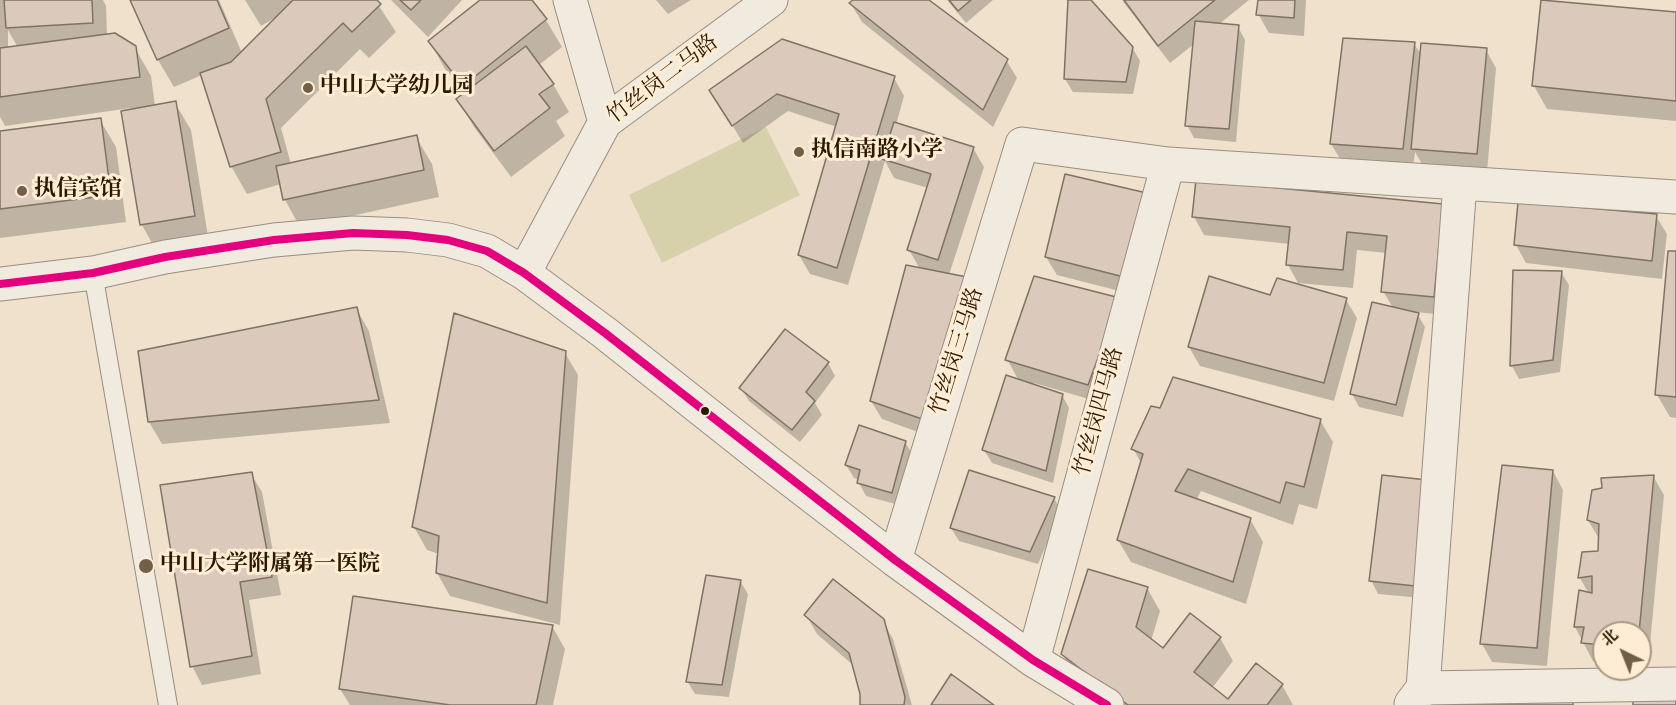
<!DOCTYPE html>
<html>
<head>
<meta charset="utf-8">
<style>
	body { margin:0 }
	#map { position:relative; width:1676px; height:705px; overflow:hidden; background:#efe1cc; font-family:"Sorts Mill Goudy","Noto Serif SC",serif }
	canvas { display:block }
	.north { position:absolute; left:1592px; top:621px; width:60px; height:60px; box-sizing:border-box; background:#feedd5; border:2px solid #ab9880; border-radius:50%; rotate:317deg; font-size:16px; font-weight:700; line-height:24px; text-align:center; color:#2e1900 }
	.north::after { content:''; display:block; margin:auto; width:21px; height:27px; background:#725f47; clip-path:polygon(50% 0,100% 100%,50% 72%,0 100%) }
</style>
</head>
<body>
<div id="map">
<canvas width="1676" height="705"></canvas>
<div class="north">北</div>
</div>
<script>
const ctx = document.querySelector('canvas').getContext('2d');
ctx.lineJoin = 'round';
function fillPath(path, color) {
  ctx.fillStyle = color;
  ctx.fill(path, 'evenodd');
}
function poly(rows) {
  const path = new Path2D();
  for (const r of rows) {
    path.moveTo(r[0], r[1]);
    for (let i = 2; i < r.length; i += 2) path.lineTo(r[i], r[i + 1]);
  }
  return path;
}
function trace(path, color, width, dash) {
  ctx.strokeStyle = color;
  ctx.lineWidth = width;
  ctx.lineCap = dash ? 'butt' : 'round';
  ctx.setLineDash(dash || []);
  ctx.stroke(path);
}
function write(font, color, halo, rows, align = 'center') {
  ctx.font = font + ' "Sorts Mill Goudy","Noto Serif SC",serif';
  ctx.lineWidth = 6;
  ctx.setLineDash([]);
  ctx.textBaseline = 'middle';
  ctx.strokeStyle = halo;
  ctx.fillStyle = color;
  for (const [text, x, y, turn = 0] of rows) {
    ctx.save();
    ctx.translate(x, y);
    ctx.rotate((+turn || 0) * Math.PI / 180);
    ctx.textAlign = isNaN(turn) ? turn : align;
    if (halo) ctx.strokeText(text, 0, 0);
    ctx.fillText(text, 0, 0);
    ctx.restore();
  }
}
const green = poly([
	[766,127,800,195,662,263,629,195]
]);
const shadow = poly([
	[0,0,103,0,106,6,107,36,135,48,151,76,155,106,175,103,191,130,209,243,157,252,142,225,123,112,131,110,131,108,5,126,0,117],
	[8,30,18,48,8,49],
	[132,0,219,0,242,53,278,16,261,26,245,0,375,0,396,32,369,58,360,49,281,128,291,164,416,137,432,164,439,197,300,227,285,200,281,184,247,194,231,166,202,75,174,87,158,60],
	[391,0,462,0,428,37],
	[483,0,530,0,546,20,562,47,539,65,553,84,569,112,556,121,565,136,511,177,474,127,458,100,466,94,445,69,430,42],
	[656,0,691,0,668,14],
	[855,0,927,0,1006,60,1017,78,993,127,862,22,851,4],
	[947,0,993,0,966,23],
	[1066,0,1090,1,1132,47,1140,61,1133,94,1073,92,1065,79,1069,3],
	[1122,0,1249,0,1218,25,1238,27,1245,40,1236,142,1194,138,1187,125,1194,44,1170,63],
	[1259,0,1306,0,1304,36,1269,33,1258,14],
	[1676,14,1676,121,1547,109,1534,86],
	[1414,44,1422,56,1486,50,1496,68,1487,172,1424,167,1415,152,1413,167,1342,162,1331,144],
	[894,78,904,96,896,125,973,148,984,167,949,275,932,437,882,419,871,401,920,269,909,250,928,188,894,178,885,161,848,285,810,274,799,255,837,127,788,111,743,143,711,90],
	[100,120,116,147,126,222,0,238,0,133],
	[1150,195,1135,295,1057,275,1046,257],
	[1442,206,1444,315,1416,312,1425,327,1403,417,1359,407,1352,394,1393,308,1383,291,1387,253,1357,250,1353,288,1298,283,1288,265,1290,244,1204,235,1194,217],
	[1656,216,1667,234,1662,279,1526,263,1516,245],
	[1676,253,1676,418,1670,417,1657,395],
	[1514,271,1561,272,1569,285,1560,372,1519,379,1512,366],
	[1271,297,1346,300,1357,318,1334,401,1200,366,1189,347],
	[1119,300,1099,402,1034,383,1033,386,1062,395,1069,408,1053,483,992,463,984,450,1019,381,1007,359],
	[356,308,369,331,390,423,162,444,149,422],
	[565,353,578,375,560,625,450,596,437,573,439,554,427,550,414,527],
	[828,363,835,376,815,403,822,415,800,442,749,401,741,388],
	[1161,409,1320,420,1333,442,1317,509,1299,504,1293,525,1201,491,1196,500,1250,519,1263,542,1246,604,1131,562,1118,540,1141,463,1133,448],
	[905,442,913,455,899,505,866,496,859,483,859,480,854,478,846,465],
	[1553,471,1563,490,1547,666,1492,662,1482,644],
	[251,474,262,492,281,595,249,600,261,674,202,685,192,666],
	[1653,476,1664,495,1648,666,1640,665,1640,633,1604,633,1604,662,1593,661,1575,627,1589,594,1580,578,1600,552,1599,539,1588,520],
	[1427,482,1422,598,1378,594,1371,580],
	[1054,498,1061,511,1038,564,959,541,951,528],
	[740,581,748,594,729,697,695,694,687,681],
	[1147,588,1160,611,1151,641,1163,650,1190,615,1220,638,1233,661,1212,688,1228,701,1282,685,1293,705,1113,705,1076,677,1063,654],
	[806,615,882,620,893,639,912,705,861,705,861,694,853,665,817,634],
	[552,626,565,649,553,705,350,705,340,689]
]);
const building = poly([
	[4,0,92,0,93,23,6,28,4,0],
	[130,0,217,0,229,28,157,60,130,0],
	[293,0,377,0,381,4,352,32,343,23,266,99,281,152,230,167,200,73,231,62,293,0],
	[400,0,421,0,411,10,400,0],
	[480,0,532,0,547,19,463,86,428,41,480,0],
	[853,0,929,0,1008,59,983,110,849,3,853,0],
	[949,0,971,0,958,11,949,0],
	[1068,0,1091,0,1133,47,1126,82,1064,79,1068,0],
	[1124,0,1215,0,1158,46,1124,0],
	[1258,0,1295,0,1294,18,1256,15,1258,0],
	[1541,0,1676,12,1676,101,1532,86,1541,0],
	[1195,21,1239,25,1229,129,1185,126,1195,21],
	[115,33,136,46,140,77,0,97,0,48,115,33],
	[1343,38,1415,42,1403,149,1330,144,1343,38],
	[782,39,895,76,837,268,798,255,839,114,777,94,732,126,709,90,782,39],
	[1421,43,1487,48,1477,154,1411,149,1421,43],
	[526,46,554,84,539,94,550,108,494,151,456,99,526,46],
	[176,101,195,216,140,225,121,111,176,101],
	[101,118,111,195,0,209,0,131,101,118],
	[894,122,974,147,938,260,907,250,931,174,882,159,894,122],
	[417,135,424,170,283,200,276,166,417,135],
	[1065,174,1151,194,1124,277,1045,257,1065,174],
	[1196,180,1443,204,1434,297,1381,292,1387,236,1347,232,1343,270,1286,265,1290,227,1192,217,1196,180],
	[1518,202,1657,214,1652,261,1514,245,1518,202],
	[1668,251,1676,251,1676,397,1655,395,1668,251],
	[906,265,967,277,922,419,870,401,906,265],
	[1513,270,1562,271,1553,360,1510,366,1513,270],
	[1034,276,1120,298,1088,385,1005,360,1034,276],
	[1209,276,1270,295,1277,278,1347,298,1324,383,1188,347,1209,276],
	[1372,302,1419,313,1396,405,1350,394,1372,302],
	[357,307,379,400,148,422,138,351,357,307],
	[454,313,566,351,547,603,436,573,439,536,412,527,454,313],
	[785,329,829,362,806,392,815,401,792,430,739,388,785,329],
	[1006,375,1063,394,1046,471,982,450,1006,375],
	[1173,377,1321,419,1304,487,1286,482,1280,503,1188,469,1175,491,1251,518,1233,582,1117,540,1143,454,1131,449,1151,406,1160,408,1173,377],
	[859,425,906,441,892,493,857,483,860,470,845,465,859,425],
	[1502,465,1553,470,1537,648,1480,644,1502,465],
	[969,470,1055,497,1030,552,950,528,969,470],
	[252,472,272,577,240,582,252,656,190,667,160,485,252,472],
	[1382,475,1427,480,1415,586,1369,581,1382,475],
	[1654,475,1639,633,1604,633,1604,645,1581,643,1584,627,1574,627,1579,590,1592,593,1592,576,1578,578,1582,552,1598,551,1599,524,1587,520,1592,490,1602,488,1601,478,1654,475],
	[1088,569,1148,587,1136,627,1163,648,1190,613,1221,637,1194,672,1228,699,1256,663,1283,684,1267,705,1128,705,1061,654,1088,569],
	[706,575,741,580,722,685,686,682,706,575],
	[833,579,884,619,905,697,904,705,860,705,860,694,849,653,804,615,833,579],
	[353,596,553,625,536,705,450,705,339,689,353,596],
	[951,674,994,705,931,705,951,674],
	[1572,696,1573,705,1430,705,1572,696],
	[1676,697,1676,705,1633,705,1633,698,1676,697]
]);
const service = poly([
	[93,273,168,705]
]);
const minor = poly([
	[570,0,605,122],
	[524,273,605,122,771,0],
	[0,284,93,273,165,257,274,240,353,233,407,235,448,240,487,251,524,273,605,333,769,463,895,560,1033,660,1107,705],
	[895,560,1022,144,1168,164,1676,197],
	[1033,660,1168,164],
	[1423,688,1460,183],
	[1411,704,1423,688,1676,684]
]);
const bus1 = poly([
	[0,284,93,273,165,257,274,240,353,233,407,235,448,240,487,251,524,273,605,333,895,560,1033,660,1107,705]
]);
const markers = [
	[308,88,6,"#725f47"],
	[799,152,6,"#725f47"],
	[22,191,6,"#725f47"],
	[705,411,5,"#2e1900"],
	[146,566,8,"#725f47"]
];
const streetNames = [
	["竹丝岗二马路",664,81,-37],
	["竹丝岗三马路",959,352,-73],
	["竹丝岗四马路",1101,412,-75]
];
const poiNames = [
	["中山大学幼儿园",320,88],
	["执信南路小学",811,152],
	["执信宾馆",34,191],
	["中山大学附属第一医院",160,566]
];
fillPath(green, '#d6d1ab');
fillPath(shadow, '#0003');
fillPath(building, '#dbcabb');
trace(building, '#7d7264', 1.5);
trace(service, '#998e7f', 20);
trace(minor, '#998e7f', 35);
trace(service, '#f1eadf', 18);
trace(minor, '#f1eadf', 33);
trace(bus1, '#e5007d', 8);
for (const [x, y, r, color] of markers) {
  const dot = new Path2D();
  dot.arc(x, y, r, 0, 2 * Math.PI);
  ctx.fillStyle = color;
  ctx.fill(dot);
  trace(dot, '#feedd5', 2);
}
write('22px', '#2e1900', '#feedd5', streetNames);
write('bold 22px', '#2e1900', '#feedd5', poiNames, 'left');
</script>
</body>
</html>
